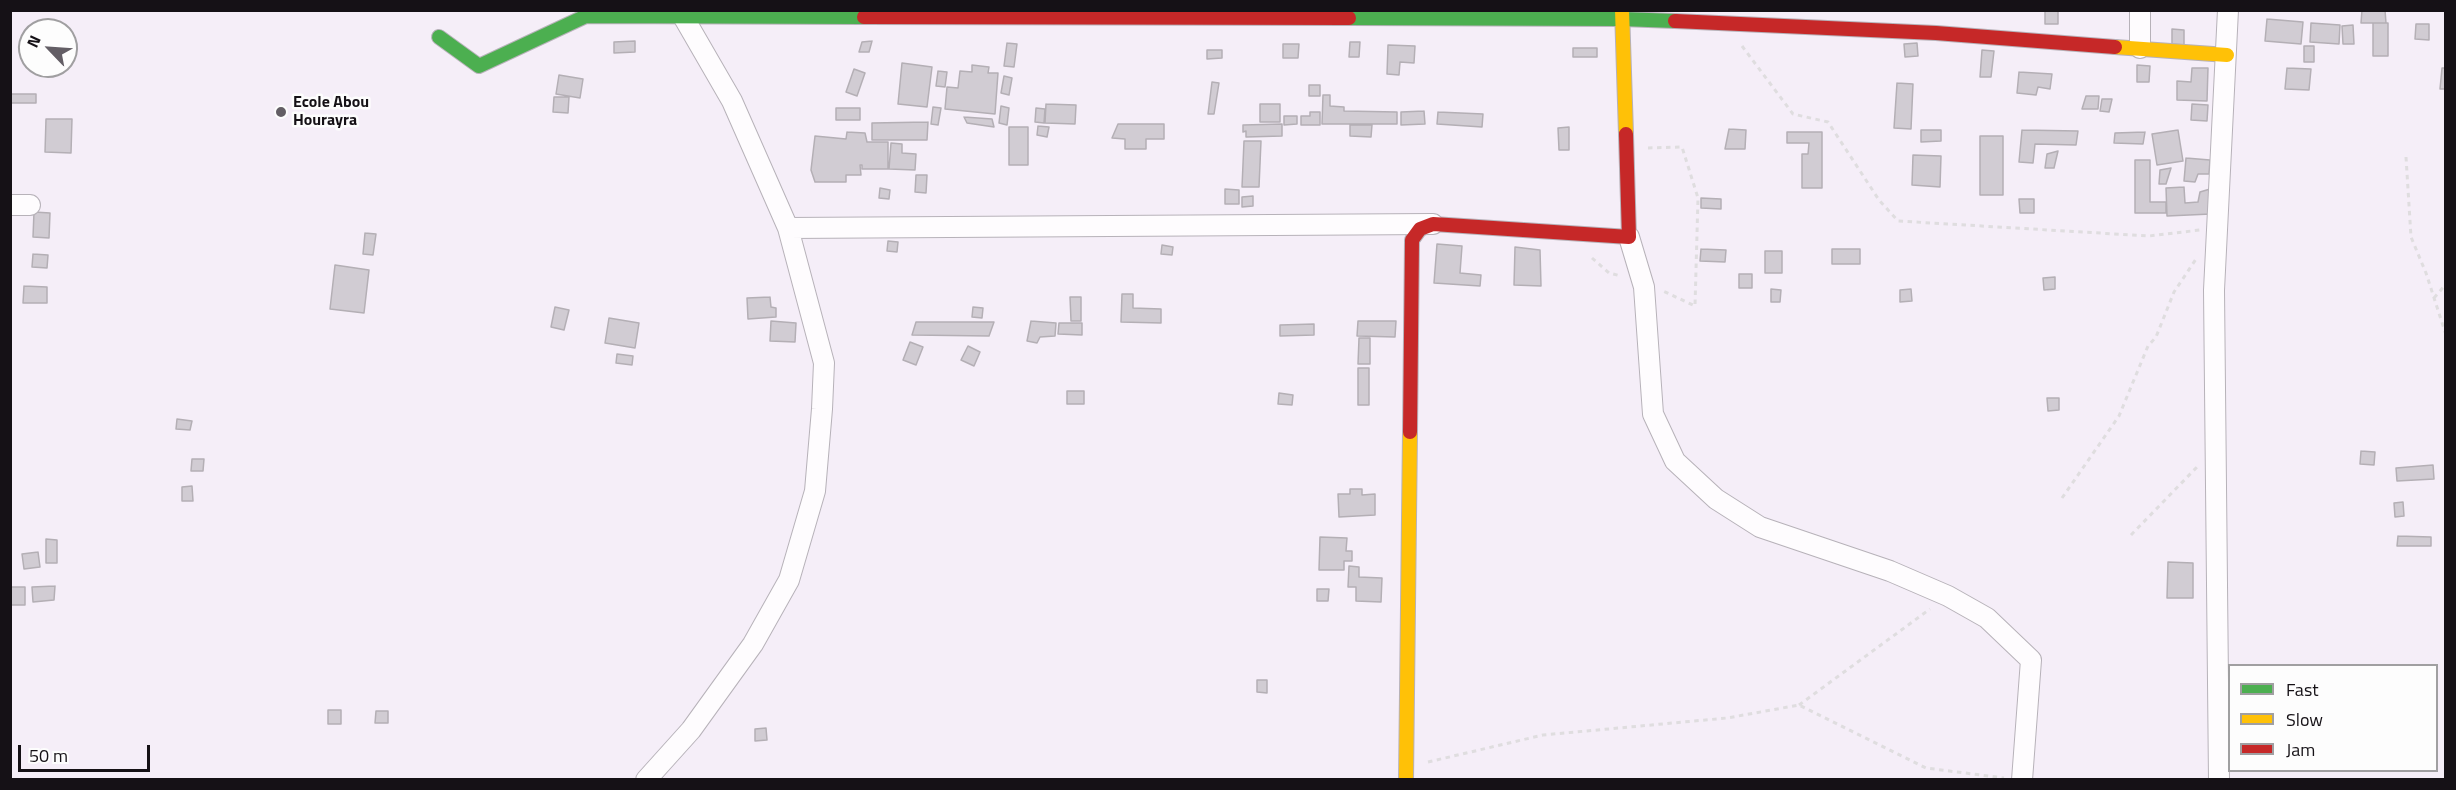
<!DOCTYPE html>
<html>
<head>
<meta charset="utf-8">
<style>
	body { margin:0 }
	#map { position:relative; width:2456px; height:790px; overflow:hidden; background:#f5eef8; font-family:"Titillium Web",sans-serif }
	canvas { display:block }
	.frame { position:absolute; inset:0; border:12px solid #151116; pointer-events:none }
	.legend { position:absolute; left:2228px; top:664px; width:210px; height:108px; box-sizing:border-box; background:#fdfdfd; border:2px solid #a09fa1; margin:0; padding:8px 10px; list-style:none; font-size:18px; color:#151116 }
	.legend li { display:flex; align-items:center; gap:12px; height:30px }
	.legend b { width:30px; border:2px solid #a09fa1 }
	.north { position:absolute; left:18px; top:18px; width:60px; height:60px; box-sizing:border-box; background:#fdfdfd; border:2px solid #a09fa1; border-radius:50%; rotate:295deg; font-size:16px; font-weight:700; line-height:24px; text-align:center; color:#151116 }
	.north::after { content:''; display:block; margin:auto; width:21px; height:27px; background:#635e65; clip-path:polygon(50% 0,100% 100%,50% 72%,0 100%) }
	.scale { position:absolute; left:18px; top:745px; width:132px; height:27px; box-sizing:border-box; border:3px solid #151116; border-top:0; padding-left:8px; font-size:18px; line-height:21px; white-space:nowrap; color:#151116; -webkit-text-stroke:4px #fdfdfd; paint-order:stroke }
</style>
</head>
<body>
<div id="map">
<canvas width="2456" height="790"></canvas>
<div class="frame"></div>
<ul class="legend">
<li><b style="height:8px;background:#4caf50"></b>Fast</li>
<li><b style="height:8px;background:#ffc107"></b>Slow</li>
<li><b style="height:8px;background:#c62828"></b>Jam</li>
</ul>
<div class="north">N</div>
<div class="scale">50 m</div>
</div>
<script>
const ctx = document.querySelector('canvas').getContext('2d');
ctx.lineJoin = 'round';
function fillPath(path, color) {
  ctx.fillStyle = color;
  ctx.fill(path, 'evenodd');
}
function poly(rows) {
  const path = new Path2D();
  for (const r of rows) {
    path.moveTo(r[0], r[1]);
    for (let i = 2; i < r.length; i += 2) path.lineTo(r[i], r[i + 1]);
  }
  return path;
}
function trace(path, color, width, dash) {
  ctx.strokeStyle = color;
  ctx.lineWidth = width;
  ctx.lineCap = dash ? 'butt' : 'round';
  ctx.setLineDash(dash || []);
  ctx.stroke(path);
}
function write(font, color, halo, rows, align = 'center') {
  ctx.font = font + ' "Titillium Web",sans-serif';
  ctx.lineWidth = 5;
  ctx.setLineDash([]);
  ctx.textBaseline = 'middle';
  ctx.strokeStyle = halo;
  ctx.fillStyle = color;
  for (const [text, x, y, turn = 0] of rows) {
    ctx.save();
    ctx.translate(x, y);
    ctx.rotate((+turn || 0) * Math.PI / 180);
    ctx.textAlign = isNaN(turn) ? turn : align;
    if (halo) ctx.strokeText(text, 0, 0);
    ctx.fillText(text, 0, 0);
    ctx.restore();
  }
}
const building = poly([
	[2045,10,2058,10,2058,24,2045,24,2045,10],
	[2362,10,2385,10,2386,23,2361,23,2362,10],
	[2267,19,2303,22,2301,44,2265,41,2267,19],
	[2311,23,2340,25,2339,44,2310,42,2311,23],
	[2373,23,2388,23,2388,56,2373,56,2373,23],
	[2416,24,2429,24,2429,40,2415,39,2416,24],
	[2353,25,2354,44,2343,44,2342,26,2353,25],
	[2172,29,2184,30,2184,45,2172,44,2172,29],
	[635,41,635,52,614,53,614,42,635,41],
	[872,41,869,52,859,52,862,42,872,41],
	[1350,42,1360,42,1359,57,1349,57,1350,42],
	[1007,43,1017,44,1014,67,1004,66,1007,43],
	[1917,43,1918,56,1905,57,1904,44,1917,43],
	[1283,44,1299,44,1298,58,1283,58,1283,44],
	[1388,45,1415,46,1414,63,1400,62,1399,75,1387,74,1388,45],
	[2304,46,2314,46,2314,62,2304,62,2304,46],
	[1573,48,1597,48,1597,57,1573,57,1573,48],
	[1207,50,1222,50,1222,58,1207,59,1207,50],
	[1982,50,1994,51,1991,77,1980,77,1982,50],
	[902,63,932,67,927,107,898,104,902,63],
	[972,65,989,67,988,73,998,73,995,114,945,109,947,87,958,88,960,71,972,72,972,65],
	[2137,65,2150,66,2149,82,2137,82,2137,65],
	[2192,68,2208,68,2207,101,2177,100,2177,81,2191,82,2192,68],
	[2287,68,2311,69,2309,90,2285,89,2287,68],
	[2442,68,2446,68,2446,89,2440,89,2442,68],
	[854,69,865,73,857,96,846,92,854,69],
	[938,71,947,72,945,87,936,86,938,71],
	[2019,72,2052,74,2050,89,2038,87,2036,95,2017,93,2019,72],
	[559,75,583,79,580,98,556,94,559,75],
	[1004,76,1012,78,1009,95,1001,93,1004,76],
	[1212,82,1219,83,1214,114,1208,114,1212,82],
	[1897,83,1913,84,1911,129,1894,128,1897,83],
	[1309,85,1320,85,1320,96,1309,96,1309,85],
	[10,94,36,94,36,103,10,103,10,94],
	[1323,95,1330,95,1330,106,1344,107,1344,111,1397,112,1397,124,1322,124,1323,95],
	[2086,96,2099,96,2098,109,2082,109,2086,96],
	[554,97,569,97,568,113,553,112,554,97],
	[2102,99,2112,99,2109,112,2100,111,2102,99],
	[1046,104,1076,105,1075,124,1045,123,1046,104],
	[1260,104,1280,104,1280,122,1260,122,1260,104],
	[2192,104,2208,105,2207,121,2191,120,2192,104],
	[1001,106,1009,108,1007,125,999,123,1001,106],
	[933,107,941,108,938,125,931,124,933,107],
	[836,108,860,108,860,120,836,120,836,108],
	[1036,108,1045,109,1044,123,1035,122,1036,108],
	[1424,111,1425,124,1401,125,1401,112,1424,111],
	[1310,112,1320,112,1320,125,1301,125,1301,116,1310,116,1310,112],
	[1438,112,1483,114,1482,127,1437,124,1438,112],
	[1284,116,1297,116,1297,124,1284,125,1284,116],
	[964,117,992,119,994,127,967,123,964,117],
	[46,119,72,119,71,153,45,152,46,119],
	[928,122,927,140,872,140,872,123,928,122],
	[1118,124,1164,124,1164,139,1146,139,1146,149,1125,149,1125,139,1112,138,1118,124],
	[1282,124,1282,136,1246,137,1246,131,1243,132,1243,125,1282,124],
	[1350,125,1372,125,1371,137,1350,136,1350,125],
	[1038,126,1049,127,1047,137,1037,135,1038,126],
	[1009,127,1028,127,1028,165,1009,165,1009,127],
	[1569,127,1569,150,1559,150,1558,128,1569,127],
	[1729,129,1746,130,1745,149,1725,149,1729,129],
	[1921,130,1941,130,1941,141,1921,142,1921,130],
	[2022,130,2078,131,2076,145,2035,144,2033,163,2019,162,2022,130],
	[2178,130,2183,161,2157,165,2152,134,2178,130],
	[847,132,865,133,867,142,888,142,888,169,862,169,862,165,860,165,861,175,846,175,846,182,815,182,811,170,815,136,846,139,847,132],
	[1787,132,1822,132,1822,188,1802,188,1802,154,1808,154,1809,143,1787,143,1787,132],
	[2145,132,2143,144,2114,143,2115,133,2145,132],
	[1980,136,2003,136,2003,195,1980,195,1980,136],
	[1244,141,1261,141,1259,187,1242,187,1244,141],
	[891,143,902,144,902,153,916,154,915,170,889,169,891,143],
	[2058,151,2054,168,2045,168,2047,154,2058,151],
	[1913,155,1941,156,1940,187,1912,185,1913,155],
	[2186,158,2210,160,2209,174,2198,174,2195,182,2184,181,2186,158],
	[2135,160,2150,160,2150,202,2166,202,2166,213,2135,213,2135,160],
	[2171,168,2166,184,2159,184,2160,170,2171,168],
	[916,175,927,175,926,193,915,192,916,175],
	[2184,187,2185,203,2198,202,2200,192,2210,189,2211,214,2167,216,2166,188,2184,187],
	[880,188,890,190,889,199,879,198,880,188],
	[1225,189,1239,190,1239,204,1225,204,1225,189],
	[1253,196,1253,206,1242,207,1242,197,1253,196],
	[1701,198,1721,199,1721,209,1701,208,1701,198],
	[2019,199,2034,199,2034,213,2020,213,2019,199],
	[34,212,50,213,49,238,33,237,34,212],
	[365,233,376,234,373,255,363,254,365,233],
	[888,241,898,242,897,252,887,251,888,241],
	[1437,244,1462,246,1460,273,1481,275,1480,286,1434,283,1437,244],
	[1162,245,1173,247,1172,255,1161,254,1162,245],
	[1515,247,1540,250,1541,286,1514,285,1515,247],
	[1701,249,1726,250,1725,262,1700,261,1701,249],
	[1832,249,1860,249,1860,264,1832,264,1832,249],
	[1765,251,1782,251,1782,273,1765,273,1765,251],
	[33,254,48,255,47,268,32,267,33,254],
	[335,265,369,270,364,313,330,309,335,265],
	[1739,274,1752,274,1752,288,1739,288,1739,274],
	[2055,277,2055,289,2044,290,2043,278,2055,277],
	[24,286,47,287,47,303,23,303,24,286],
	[1771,289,1781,290,1780,302,1771,302,1771,289],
	[1911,289,1912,301,1900,302,1900,290,1911,289],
	[1122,294,1133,294,1133,308,1161,309,1161,323,1121,322,1122,294],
	[770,297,771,307,776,308,776,317,748,319,747,298,770,297],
	[1070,297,1081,297,1081,321,1071,321,1070,297],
	[555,307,569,310,564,330,551,327,555,307],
	[973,307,983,308,982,318,972,317,973,307],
	[609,318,639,323,635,348,605,343,609,318],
	[771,321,796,323,795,342,770,341,771,321],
	[1031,321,1056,323,1055,336,1040,337,1037,343,1027,341,1031,321],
	[1358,321,1396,321,1395,337,1357,336,1358,321],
	[916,322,994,322,989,336,912,335,916,322],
	[1059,323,1082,323,1082,335,1058,334,1059,323],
	[1314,324,1314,335,1280,336,1280,325,1314,324],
	[1359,338,1370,338,1370,364,1358,364,1359,338],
	[910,342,923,347,916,365,903,360,910,342],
	[968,346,980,352,974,366,961,360,968,346],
	[617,354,633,356,632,365,616,363,617,354],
	[1358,368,1369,368,1369,405,1358,405,1358,368],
	[1067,391,1084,391,1084,404,1067,404,1067,391],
	[1279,393,1293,395,1292,405,1278,404,1279,393],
	[2047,398,2059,398,2059,410,2048,411,2047,398],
	[177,419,192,421,190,430,176,429,177,419],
	[2361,451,2375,452,2374,465,2360,464,2361,451],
	[192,459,204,459,203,471,191,471,192,459],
	[2433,465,2434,479,2397,481,2396,468,2433,465],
	[192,486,193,501,182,501,182,487,192,486],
	[1350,489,1362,489,1362,495,1375,494,1375,515,1339,517,1338,494,1350,494,1350,489],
	[2403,502,2404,516,2395,517,2394,503,2403,502],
	[2398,536,2431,537,2431,546,2397,546,2398,536],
	[1320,537,1347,538,1346,551,1352,551,1352,561,1344,561,1344,570,1319,570,1320,537],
	[46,539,57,540,57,563,46,563,46,539],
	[38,552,40,567,24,569,22,554,38,552],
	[2168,562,2193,563,2193,598,2167,598,2168,562],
	[1349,566,1359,567,1359,577,1382,578,1381,602,1356,601,1356,587,1348,587,1349,566],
	[55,586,54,600,33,602,32,587,55,586],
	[10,587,25,587,25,605,10,605,10,587],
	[1317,589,1329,589,1328,601,1317,601,1317,589],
	[1257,680,1267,680,1267,693,1257,692,1257,680],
	[328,710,341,710,341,724,328,724,328,710],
	[376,711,388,711,388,723,375,723,376,711],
	[766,728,767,740,755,741,755,729,766,728]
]);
const path = poly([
	[1742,46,1793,114,1828,122,1879,200,1898,221,2149,236,2200,230],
	[1648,148,1682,147,1698,198,1695,306,1661,290],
	[2406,157,2411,237,2426,273,2446,335],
	[1592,258,1609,273,1621,276],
	[2434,298,2446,284],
	[2062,498,2119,416,2148,346,2156,337,2174,292,2196,259],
	[2131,535,2197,467],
	[1799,705,1930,609],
	[1428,762,1543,735,1727,718,1799,705,1926,768,2004,778]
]);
const street = poly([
	[2140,10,2140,48],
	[10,205,30,205],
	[788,228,1433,224],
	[1629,237,1644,287,1653,414,1675,461,1716,499,1760,527,1890,571,1948,596,1987,618,2031,660,2022,780],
	[646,780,691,730,753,644,789,580,815,491,822,409,824,363,788,228,732,101,684,18,685,10],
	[2219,780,2214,290,2228,10]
]);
const fast = poly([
	[1349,18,1622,19,1675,21],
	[439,37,479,66,586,16,864,17]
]);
const slow = poly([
	[1622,10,1626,134],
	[2115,47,2227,55],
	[1406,780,1410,432]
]);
const jam = poly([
	[864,17,1349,18],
	[1675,21,1936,33,2115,47],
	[1410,432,1412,240,1420,229,1433,224,1629,237,1626,134]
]);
const markers = [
	[281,112,6,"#635e65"]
];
const poiNames = [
	["Ecole Abou",293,103],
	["Hourayra",293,121]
];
fillPath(building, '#d1ccd3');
trace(building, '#b4afb5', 1.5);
trace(street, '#b7b2b9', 22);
trace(fast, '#b7b2b9', 16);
trace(slow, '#b7b2b9', 16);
trace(jam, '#b7b2b9', 16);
trace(path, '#dfdddf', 3, [4.5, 4.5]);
trace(street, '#fefcfe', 20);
trace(fast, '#4caf50', 14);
trace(slow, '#ffc107', 14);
trace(jam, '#c62828', 14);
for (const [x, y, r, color] of markers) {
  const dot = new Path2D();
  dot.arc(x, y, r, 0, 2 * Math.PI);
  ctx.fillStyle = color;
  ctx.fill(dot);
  trace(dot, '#fdfdfd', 2);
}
write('bold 16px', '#151116', '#fdfdfd', poiNames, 'left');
</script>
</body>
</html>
